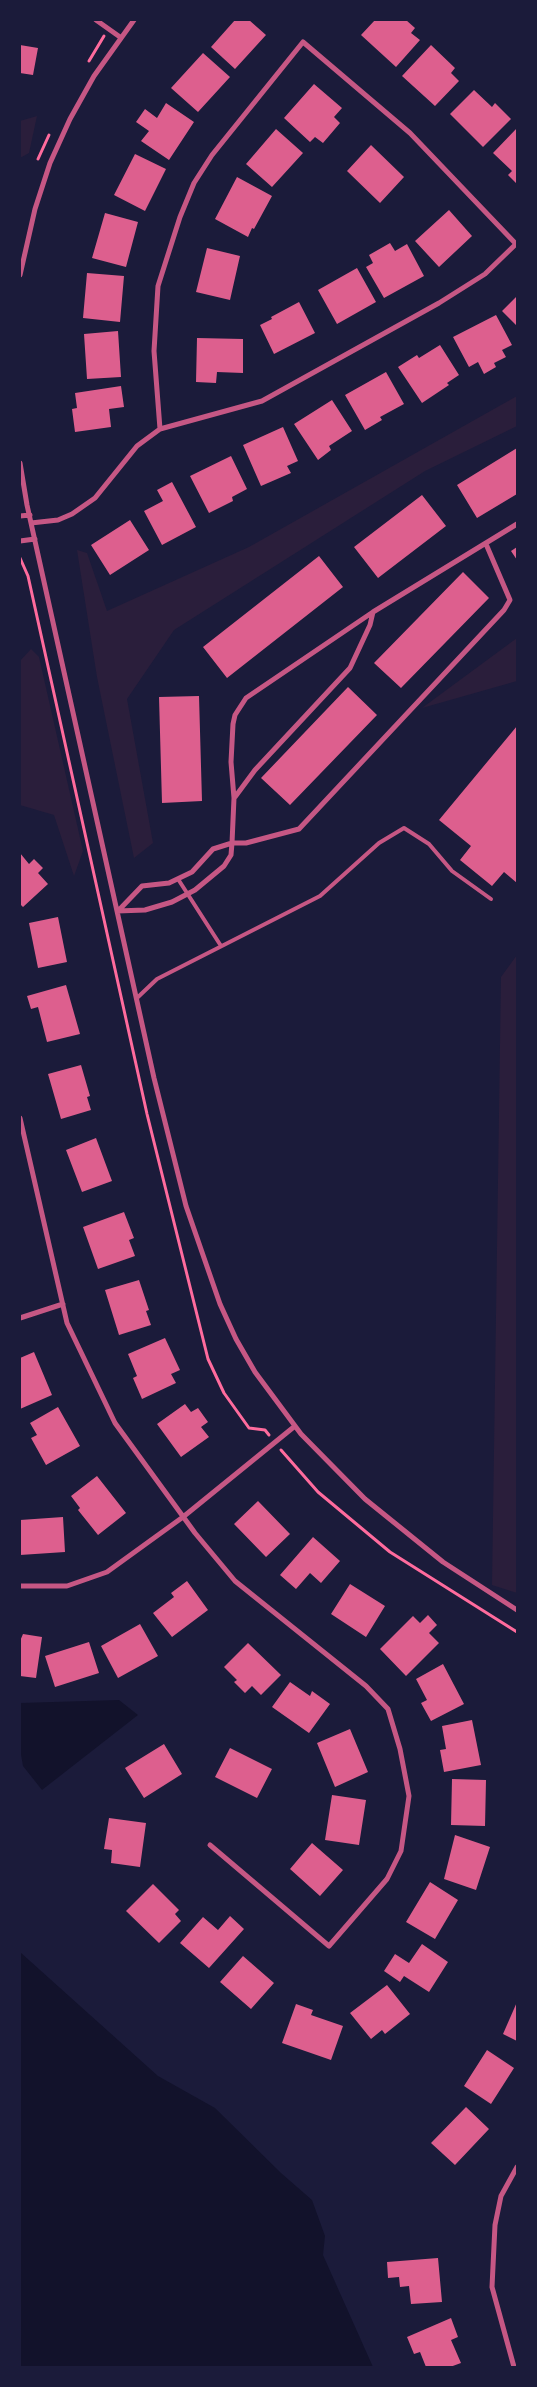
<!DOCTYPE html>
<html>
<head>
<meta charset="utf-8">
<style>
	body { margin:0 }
	#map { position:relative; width:537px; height:2387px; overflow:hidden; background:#1b1b3a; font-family:"Public Sans",sans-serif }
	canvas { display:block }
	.frame { position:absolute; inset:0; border:21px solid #1b1b3a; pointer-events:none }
</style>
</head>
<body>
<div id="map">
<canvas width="537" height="2387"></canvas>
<div class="frame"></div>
</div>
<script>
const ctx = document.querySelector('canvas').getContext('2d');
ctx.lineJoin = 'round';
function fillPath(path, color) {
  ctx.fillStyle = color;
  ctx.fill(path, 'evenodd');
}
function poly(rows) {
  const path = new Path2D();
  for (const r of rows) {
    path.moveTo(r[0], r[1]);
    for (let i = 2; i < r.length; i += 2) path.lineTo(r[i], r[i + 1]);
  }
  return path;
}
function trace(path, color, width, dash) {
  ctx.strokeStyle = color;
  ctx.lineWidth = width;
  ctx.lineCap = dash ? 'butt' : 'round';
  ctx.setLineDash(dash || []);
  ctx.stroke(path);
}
const green = poly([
	[37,116,29,153,20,158,20,121],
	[517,396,517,426,425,471,174,630,127,699,153,843,134,858,97,677,77,550,87,553,107,611,249,547],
	[517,638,517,681,422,708],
	[31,649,39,657,83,851,74,876,54,815,20,805,20,661],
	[517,955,517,1593,492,1585,501,977]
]);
const water = poly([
	[119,1700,138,1715,42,1790,23,1766,20,1749,20,1703],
	[20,1952,158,2076,215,2108,281,2173,312,2200,325,2236,323,2255,373,2367,20,2367]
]);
const building = poly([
	[235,20,249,20,266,35,235,69,211,47],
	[375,20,406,20,415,28,411,33,420,40,396,67,361,35],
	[20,45,38,48,33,75,20,73],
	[431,45,455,68,451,73,459,81,435,106,402,76],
	[203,53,230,77,198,112,171,88],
	[314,84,342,108,334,117,340,123,323,143,315,137,310,142,284,118],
	[474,90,492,107,495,103,511,119,483,147,450,114],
	[166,103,194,122,169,160,141,141,149,131,136,122,145,109,157,118],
	[517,128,517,184,508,175,512,171,493,153],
	[276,129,303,153,272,187,246,164],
	[371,145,404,177,380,203,347,171],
	[135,154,166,169,145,211,114,195],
	[237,177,272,196,254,229,252,228,248,237,215,219],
	[449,210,472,236,439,267,415,241],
	[105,213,138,222,126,267,92,258],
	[390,243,395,251,407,244,424,276,384,298,366,267,373,263,369,255],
	[207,248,240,256,230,300,196,292],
	[357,268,376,302,337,324,318,290],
	[87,273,124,276,120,322,83,318],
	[517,296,517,326,502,311],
	[299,302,315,333,274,354,260,325,272,319,271,317],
	[496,315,512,345,502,350,506,357,494,363,496,367,484,374,478,362,469,367,453,337],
	[118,331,121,377,87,379,84,334],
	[197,338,243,339,243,373,217,372,216,383,196,382],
	[440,345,459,375,447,383,449,385,422,403,398,367,417,355,419,358],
	[386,372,404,404,380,417,382,420,365,430,345,395],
	[121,386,124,407,109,409,111,427,75,432,72,409,77,408,75,393],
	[332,400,352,431,329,446,331,450,318,460,294,424],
	[283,427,298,461,287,466,291,473,261,486,243,445],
	[517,448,517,494,477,518,457,485],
	[231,456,247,489,232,497,233,501,209,513,190,476],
	[172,482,196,527,162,545,144,511,163,501,157,490],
	[422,495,446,526,378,578,354,547],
	[130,520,149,550,110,575,91,545],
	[517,547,517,560,511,551],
	[319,556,343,587,227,678,203,647],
	[463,572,489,598,401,688,374,663],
	[348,687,377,715,290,805,261,778],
	[199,696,202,801,162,803,159,697],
	[517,726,517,883,504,872,492,886,460,860,471,846,439,820],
	[20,853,29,864,34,859,43,868,38,873,48,884,23,907,20,904],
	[58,917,67,962,38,968,29,923],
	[66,985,80,1034,47,1042,38,1007,31,1009,27,996],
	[81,1065,90,1096,87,1097,91,1110,61,1119,48,1074],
	[96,1138,112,1181,82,1192,66,1150],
	[124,1212,134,1238,129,1240,135,1256,98,1269,83,1227],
	[139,1280,149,1310,146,1311,151,1325,119,1335,105,1290],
	[165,1338,180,1370,171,1374,176,1383,142,1399,133,1378,137,1376,128,1354],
	[34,1352,52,1395,20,1409,20,1358],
	[185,1404,191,1412,198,1408,208,1422,201,1427,209,1437,181,1457,157,1424],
	[58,1407,80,1446,46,1465,31,1438,37,1435,30,1423],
	[97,1476,126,1513,98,1535,78,1510,80,1508,71,1496],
	[258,1501,290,1534,266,1557,234,1524],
	[63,1517,65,1552,20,1555,20,1520],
	[313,1537,340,1561,321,1583,310,1573,296,1589,280,1575],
	[187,1581,208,1610,172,1637,153,1613,174,1597,171,1593],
	[350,1584,385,1606,366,1637,331,1614],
	[428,1615,437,1625,429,1633,439,1643,406,1676,380,1649,413,1616,420,1623],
	[140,1624,158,1656,118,1678,101,1646],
	[23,1634,42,1637,36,1678,20,1676,20,1641],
	[89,1642,99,1673,55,1687,45,1656],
	[248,1643,281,1675,261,1695,252,1686,245,1693,234,1682,237,1680,224,1667],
	[443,1664,464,1704,431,1721,421,1703,427,1700,416,1679],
	[290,1682,310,1696,312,1691,330,1704,309,1733,272,1707],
	[472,1720,481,1765,444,1772,440,1750,446,1749,442,1726],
	[350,1729,368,1772,335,1787,317,1743],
	[164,1744,182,1774,144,1798,125,1768],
	[230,1748,272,1769,257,1798,215,1777],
	[452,1779,486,1780,485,1826,451,1825],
	[332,1795,366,1800,359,1845,325,1840],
	[109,1818,146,1823,140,1867,111,1863,112,1850,104,1849],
	[455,1835,490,1847,476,1890,444,1879],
	[312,1843,343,1870,320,1896,290,1869],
	[430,1882,458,1900,435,1939,406,1922],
	[153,1884,179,1910,175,1914,181,1921,159,1943,126,1911],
	[230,1916,244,1929,209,1968,180,1943,203,1917,218,1930],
	[422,1944,448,1962,429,1992,404,1976,400,1982,384,1971,395,1954,409,1963],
	[243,1956,274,1983,251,2009,220,1982],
	[387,1985,410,2014,385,2034,382,2030,371,2039,350,2013],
	[517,2002,517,2041,503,2034],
	[296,2004,313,2010,311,2015,343,2026,331,2060,282,2043],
	[487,2050,514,2068,491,2104,464,2086],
	[466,2107,489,2129,455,2165,431,2143],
	[438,2258,442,2302,411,2304,409,2286,400,2287,399,2277,388,2278,387,2262],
	[451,2318,458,2337,451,2340,461,2363,450,2367,426,2367,420,2352,414,2354,407,2337]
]);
const path = poly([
	[89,61,104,36],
	[38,159,49,135],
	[20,558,28,576,147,1114,208,1359,224,1393,249,1428,265,1430,269,1435],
	[281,1450,318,1492,390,1552,517,1632]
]);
const service = poly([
	[178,879,221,946],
	[137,998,157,979,320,896,379,843,404,828,429,844,452,871,491,899]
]);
const minor = poly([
	[96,20,120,37],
	[20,275,35,209,50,163,70,119,94,76,134,20],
	[160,429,154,351,158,286,180,217,194,183,212,155,303,42,410,133,516,244],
	[20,463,27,505,154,1078,186,1206,220,1304,236,1339,255,1372,301,1434,365,1499,443,1562,517,1610],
	[20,516,30,515],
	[31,523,58,520,72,514,95,498,137,446,160,429,262,401,439,303,485,274,517,243],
	[20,541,35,539],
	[235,797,255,770,350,668,370,625,373,612],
	[117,911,145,910,172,902,195,890,224,866,231,855,232,843,234,798,231,762,233,724,235,715,246,698,373,612,517,524],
	[118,911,142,886,169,883,192,872,213,849,232,843,246,843,299,829,504,610,510,600,486,544],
	[20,1118,67,1323,115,1423,195,1533,235,1581,366,1686,388,1709,400,1749,409,1796,401,1851,387,1879,329,1946,210,1845],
	[20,1318,63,1304],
	[20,1586,67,1586,107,1572,183,1517,295,1426],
	[514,2367,492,2287,495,2225,501,2196,517,2167]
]);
fillPath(green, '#2a1e3b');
fillPath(water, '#12122b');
fillPath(building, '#dd5f8e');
trace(path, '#ff6b9d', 3);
trace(service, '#c65784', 4);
trace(minor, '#c65784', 5);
</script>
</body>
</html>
